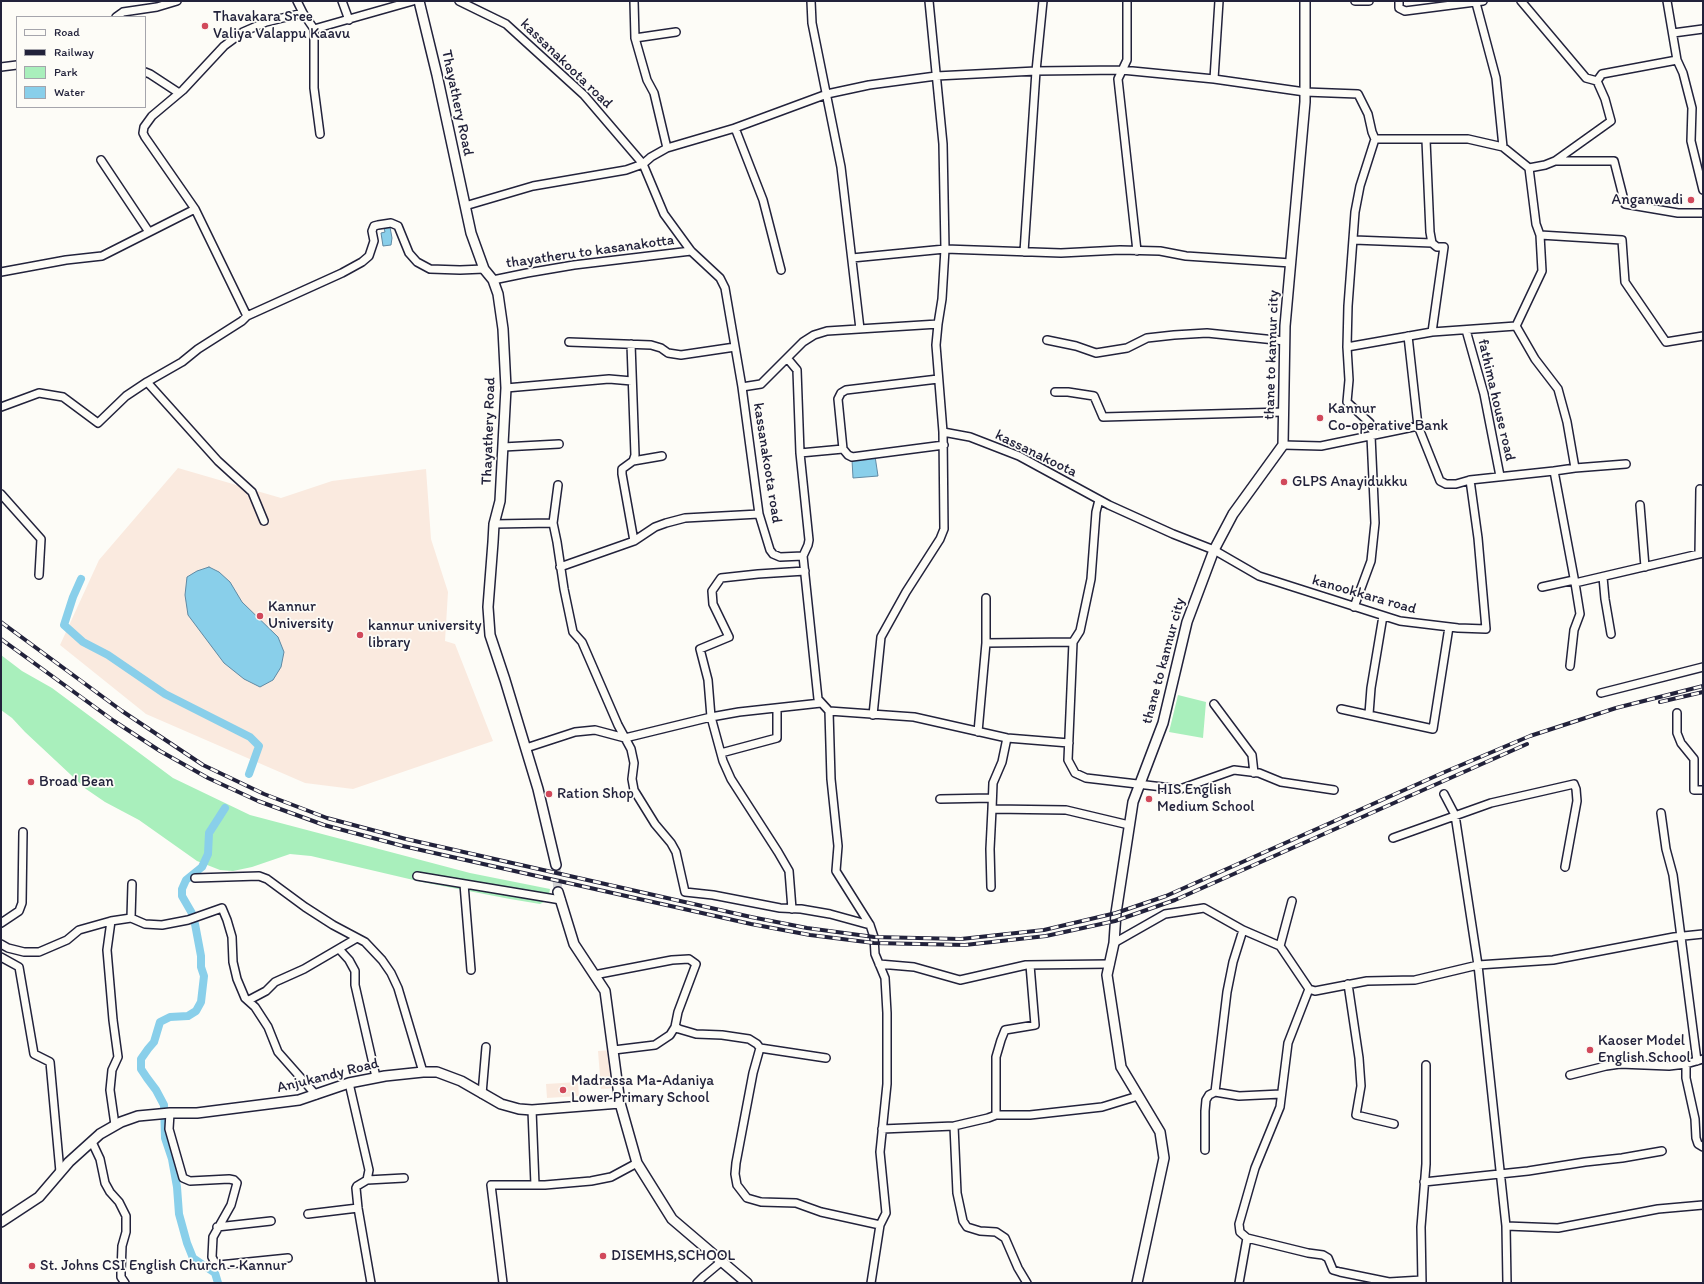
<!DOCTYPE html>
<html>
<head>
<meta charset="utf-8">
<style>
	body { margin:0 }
	#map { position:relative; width:1704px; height:1284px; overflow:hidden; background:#fdfcf7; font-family:Itim,sans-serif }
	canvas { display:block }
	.frame { position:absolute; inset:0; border:2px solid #22223b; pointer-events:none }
	.legend { position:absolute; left:16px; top:16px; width:130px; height:92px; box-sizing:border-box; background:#fdfcf7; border:1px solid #a5a5ac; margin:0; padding:5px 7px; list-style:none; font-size:12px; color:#22223b }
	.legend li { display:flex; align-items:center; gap:8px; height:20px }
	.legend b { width:20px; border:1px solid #a5a5ac }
</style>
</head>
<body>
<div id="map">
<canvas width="1704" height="1284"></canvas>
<div class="frame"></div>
<ul class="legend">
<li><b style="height:5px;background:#fdfcf7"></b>Road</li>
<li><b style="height:5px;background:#22223b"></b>Railway</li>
<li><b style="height:11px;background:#a9efbc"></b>Park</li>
<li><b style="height:11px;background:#89cfea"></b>Water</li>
</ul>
</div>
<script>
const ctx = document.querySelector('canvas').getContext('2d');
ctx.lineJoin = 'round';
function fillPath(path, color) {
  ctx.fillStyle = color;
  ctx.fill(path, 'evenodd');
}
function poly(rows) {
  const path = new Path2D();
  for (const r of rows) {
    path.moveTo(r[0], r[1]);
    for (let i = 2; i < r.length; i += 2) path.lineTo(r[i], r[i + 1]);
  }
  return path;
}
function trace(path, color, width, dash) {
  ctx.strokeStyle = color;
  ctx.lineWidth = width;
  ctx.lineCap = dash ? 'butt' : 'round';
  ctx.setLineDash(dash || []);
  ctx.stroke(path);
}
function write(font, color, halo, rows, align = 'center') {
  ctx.font = font + ' Itim,sans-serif';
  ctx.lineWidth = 3.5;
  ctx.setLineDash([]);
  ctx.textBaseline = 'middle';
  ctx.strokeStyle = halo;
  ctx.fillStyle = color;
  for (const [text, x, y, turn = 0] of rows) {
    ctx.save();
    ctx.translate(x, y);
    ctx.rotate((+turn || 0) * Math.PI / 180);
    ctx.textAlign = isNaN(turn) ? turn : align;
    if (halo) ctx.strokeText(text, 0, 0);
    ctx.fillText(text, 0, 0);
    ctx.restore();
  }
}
const built = poly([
	[178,468,281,498,332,481,426,469,431,539,448,592,445,641,455,644,493,741,353,789,305,783,146,714,60,645,99,560],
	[612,1050,615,1088,601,1089,598,1051],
	[578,1082,579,1096,547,1098,546,1084]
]);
const green = poly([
	[1,655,22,671,52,688,173,778,250,815,470,873,550,889,548,900,540,904,510,899,422,882,311,856,290,854,252,867,233,871,220,870,197,861,139,820,105,802,86,789,25,732,12,718,1,710],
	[1178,695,1206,702,1203,738,1169,732]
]);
const water = poly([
	[390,227,392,238,391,245,383,246,381,233,385,232,384,228,390,227],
	[875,456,878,476,853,478,852,460,875,456],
	[209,567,219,572,230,582,242,602,278,637,284,652,281,667,273,680,260,687,244,679,224,663,188,615,185,595,187,577,197,571,209,567]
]);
const canal = poly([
	[81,579,73,597,64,625,83,642,108,655,165,694,250,737,259,746,249,774],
	[193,915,182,896,182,889,186,880,202,867,208,854,209,833,225,808],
	[195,924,201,956,201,967,204,976,201,1002,196,1011,188,1016,170,1017,160,1022,154,1042,148,1049,141,1059,141,1069,147,1078,156,1090,164,1105,165,1138,172,1159,177,1187,179,1214,187,1243,193,1258,215,1273,218,1283]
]);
const tertiaryTunnel = poly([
	[556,865,558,892]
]);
const minor = poly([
	[297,1,303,13],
	[342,1,349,20],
	[459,1,506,24,584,95,643,164,664,214,691,251,720,278,725,288,742,387,759,514,770,550,773,554,780,557,803,556,818,699,829,711,914,717,1007,738,1069,743],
	[634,1,635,38,647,80,654,93,667,148,735,128,827,94,869,85,936,76,1036,71,1122,70,1214,79,1305,92,1358,94,1368,114,1372,132,1375,139,1468,139,1503,147,1529,168,1545,165,1555,161,1611,121,1605,99,1597,81,1602,74,1677,60],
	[811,1,812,23,841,167,860,329],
	[1127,1,1127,60,1118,79,1137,251],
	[1355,1,1369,1],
	[1399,1,1399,8,1405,11,1483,1],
	[1521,1,1586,78,1597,81],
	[1667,1,1677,60,1683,73,1692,108,1691,141,1703,190],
	[1476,3,1496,78,1503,147],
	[116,17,123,12,157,7,177,1],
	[314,29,314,88,320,134],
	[1673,33,1703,29],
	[635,38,676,32],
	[1,67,17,65],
	[145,72,150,74,179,93],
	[1214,79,1219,1],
	[735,128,763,200,781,270],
	[1426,140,1430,232,1432,243,1437,247,1444,247,1432,332],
	[101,160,149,232],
	[1555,161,1614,161,1625,204,1678,213,1703,213],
	[1529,168,1536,224,1540,235],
	[465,206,533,186,626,170,643,164,651,157,667,148],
	[195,209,247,316],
	[1354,240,1432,243],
	[1024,252,1036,71,1043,1],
	[852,258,945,249,1061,253,1120,250,1160,251,1186,256,1291,263],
	[1,272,66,260,102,256,195,209,145,137,143,133,144,127,152,116,183,90,224,46,243,32,266,22,303,13,314,29,413,1],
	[493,280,527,273,574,265,691,251],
	[938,324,936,345,943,432,970,437,1019,456,1109,505,1173,534,1214,550,1259,576,1400,621,1458,628,1486,629,1478,538,1470,480,1554,471,1575,583,1703,553],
	[1516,326,1535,359,1558,389,1567,422,1575,468,1554,471],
	[1466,330,1484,394,1500,476],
	[1047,340,1076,346,1096,353,1127,348,1147,338,1174,335,1207,333,1285,341],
	[569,342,651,345,661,348,668,353,681,355,735,347],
	[631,344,635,455,633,461,622,469,622,474,634,541],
	[1347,347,1432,332,1516,326,1542,271,1540,235,1622,240,1625,282,1666,342,1703,336],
	[787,358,797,370,800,453],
	[938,379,846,390,841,393,838,399,843,449,848,455,852,457,944,445],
	[147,382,218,461,252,492,264,521],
	[742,387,761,384,803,342,814,335,827,331,938,324,942,299,945,249,943,144,929,1],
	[506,388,609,379,632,381],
	[1055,392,1068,392,1094,396,1103,417,1284,412],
	[1,407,39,393,63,397,98,423,126,396,147,382,182,362,198,349,242,321,247,316,342,273,362,262,369,256,374,241,372,231,374,226,378,225,391,223,398,226,409,253,417,262,430,269,460,270,484,269],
	[1418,426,1440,481,1446,484,1456,484,1470,480],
	[1374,435,1370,423,1347,402,1349,380,1347,347,1348,306,1355,212,1360,186,1375,139],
	[1283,445,1321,446,1418,426,1408,336],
	[503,447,559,444],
	[633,461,662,456],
	[1575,468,1626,464],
	[1,494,41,539,39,575],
	[1099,500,1096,512,1091,579,1080,631,1073,642,1068,760,1075,773,1086,778,1180,789,1234,770,1259,773,1281,782,1334,790],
	[1640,505,1645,567],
	[553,523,558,485],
	[494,524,553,523,557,542,564,589,573,632,582,642,618,725,631,749,634,763,632,779,634,790,655,824,671,843,676,852,685,892,713,895,780,908,801,909,830,914,870,925],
	[1699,554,1700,489],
	[803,556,808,545,809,540,800,453,843,449],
	[560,567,634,541,655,527,666,523,685,518,759,514],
	[1603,577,1605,599,1611,634],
	[1542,587,1574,580],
	[1354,607,1371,561,1375,523,1371,436],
	[986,643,1073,642],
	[1570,666,1574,630,1580,614,1575,583],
	[1601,693,1703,667],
	[1214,704,1252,755,1254,773],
	[1341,709,1433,729,1449,627],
	[829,711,831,779,838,846,836,871,870,925,874,937,875,954,885,978,887,1013,887,1084,880,1152,886,1213,880,1225],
	[1677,713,1677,733,1681,743,1694,759,1694,790,1703,790],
	[1369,714,1371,688,1383,616],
	[873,715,881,637,906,592,940,539,944,529,943,432],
	[978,732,986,643,986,598],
	[1007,738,1002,762,993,783,992,809,1066,810,1129,825],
	[526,748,575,732,595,730,625,738,711,717,739,712,821,703],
	[721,753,777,738,777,708],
	[1444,794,1455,815,1478,965,1506,1226,1507,1283],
	[940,799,992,798],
	[1661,813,1666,849,1673,875,1697,1061],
	[1393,838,1491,803,1574,784,1576,789,1577,801,1565,867],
	[417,876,561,900],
	[195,878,259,876,267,879,305,907,333,925,365,942,382,960,391,973,398,988,423,1072],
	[464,884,471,970],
	[991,887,990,849,992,809],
	[792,909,789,871,778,852,731,779,723,761,711,717,708,680,700,649,729,637,713,604,712,591,721,578,758,574,805,571],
	[131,918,132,884],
	[111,921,107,950,113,1020,118,1057,112,1070,110,1090,115,1125],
	[1,923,19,911,22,903,23,832],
	[1114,943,1165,914,1204,908,1243,930,1280,946,1309,989,1315,991,1367,981,1415,980,1478,965,1553,960,1674,937,1703,934],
	[1,944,8,948,24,952,39,952,67,940,79,930,111,921,131,918,145,924,162,925,188,920,222,908,227,920,232,937,233,962,237,979,245,998,255,1007,268,1027,278,1052,316,1095],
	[1280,946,1292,901],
	[339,949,349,960,355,971,355,985,376,1077],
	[1,957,19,967,34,1054,50,1062,60,1172],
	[879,964,914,967,960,980,1026,965,1110,964],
	[594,975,672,960,689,959,696,964,678,1012,675,1027,679,1029,696,1034,722,1035,749,1039,757,1044,760,1048,753,1073,736,1163,735,1174,737,1185,747,1198,761,1202,796,1203,821,1212,880,1225,871,1283],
	[1348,984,1359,1058,1361,1086,1356,1115,1394,1124],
	[249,1000,266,991,275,982,304,969,357,938],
	[760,1048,826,1058],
	[614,1050,655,1045,670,1035,675,1027],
	[1686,1064,1686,1078,1695,1119,1696,1138,1698,1144,1703,1147],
	[1570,1075,1606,1066,1620,1064,1669,1066,1686,1064,1703,1059],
	[349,1083,369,1170,367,1180],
	[1215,1092,1227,992,1233,962,1243,930],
	[482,1094,486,1047],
	[532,1110,535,1185],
	[170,1113,169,1129,183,1178,190,1181,229,1179,234,1180,237,1183,231,1205,213,1237,212,1257,215,1263,219,1265,288,1258],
	[996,1115,996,1057,1001,1040,1005,1030,1035,1025,1030,965],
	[954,1126,957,1193,963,1221,967,1227,980,1231,996,1232,1005,1238,1018,1268,1027,1283],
	[882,1129,954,1126,988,1118,996,1115,1030,1115,1102,1107,1138,1096],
	[92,1142,100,1159,105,1183,110,1192,119,1202,126,1216,126,1232,122,1246,121,1272,121,1277,125,1283],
	[1205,1150,1205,1111,1206,1100,1209,1095,1215,1092,1239,1096,1281,1094],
	[1424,1182,1528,1171,1585,1162,1622,1158,1662,1151],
	[308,1214,358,1208],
	[1506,1226,1558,1228,1658,1209,1703,1205],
	[217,1227,271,1221],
	[1247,1238,1308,1253,1323,1255,1328,1258,1333,1270,1340,1272,1389,1282,1422,1280],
	[371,1283,358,1208,356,1188,357,1186,367,1180,404,1178],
	[503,1283,491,1185,545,1185,591,1181,611,1177,637,1163],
	[697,1283,703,1277,722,1261],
	[1239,1283,1247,1238,1240,1232,1239,1224,1255,1168,1280,1107,1288,1043,1309,989],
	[1422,1283,1421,1227,1426,1164,1426,1065]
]);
const tertiary = poly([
	[419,1,437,75,471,233,484,269,493,280,498,294,503,329,506,388,500,501,494,524,493,542,488,607,490,635,505,680,538,789,556,865],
	[558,892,574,944,605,991,620,1103,637,1163,672,1219,747,1283],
	[1,1222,39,1197,69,1162,100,1134,121,1122,138,1116,170,1113,197,1113,299,1100,349,1083,385,1076,423,1072,437,1072,461,1081,501,1104,519,1109,532,1110,620,1103],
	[1137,1283,1164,1158,1160,1132,1121,1067,1107,975,1114,943,1116,913,1133,802,1163,723,1187,622,1214,550,1233,514,1283,445,1285,326,1305,102,1305,1]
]);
const rail = poly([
	[1,622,122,711,203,765,264,794,327,818,406,839,751,917,807,928,874,937,961,939,1044,930,1116,913,1166,896,1447,771,1530,736,1616,708,1703,686],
	[1,639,114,721,160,751,208,778,258,801,324,825,403,846,751,924,810,935,874,943,965,945,1046,936,1115,921,1175,900,1527,744],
	[1660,702,1703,692]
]);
const markers = [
	[205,26,4,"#d1495b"],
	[1691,200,4,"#d1495b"],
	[1320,418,4,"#d1495b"],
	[1284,482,4,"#d1495b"],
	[260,616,4,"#d1495b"],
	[360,635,4,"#d1495b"],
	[31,782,4,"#d1495b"],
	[549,794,4,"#d1495b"],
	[1149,799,4,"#d1495b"],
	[1590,1050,4,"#d1495b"],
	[563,1090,4,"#d1495b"],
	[603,1256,4,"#d1495b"],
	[32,1266,4,"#d1495b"]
];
const poiNames = [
	["Thavakara Sree",213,17],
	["Valiya Valappu Kaavu",213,34],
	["Anganwadi",1683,200,"right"],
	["Kannur",1328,409],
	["Co-operative Bank",1328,426],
	["GLPS Anayidukku",1292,482],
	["Kannur",268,607],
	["University",268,624],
	["kannur university",368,626],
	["library",368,643],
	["Broad Bean",39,782],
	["HIS English",1157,790],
	["Medium School",1157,807],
	["Ration Shop",557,794],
	["Kaoser Model",1598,1041],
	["English School",1598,1058],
	["Madrassa Ma-Adaniya",571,1081],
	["Lower Primary School",571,1098],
	["DISEMHS,SCHOOL",611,1256],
	["St. Johns CSI English Church - Kannur",40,1266]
];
const streetNames = [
	["kassanakoota road",566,64,44],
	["Thayathery Road",457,103,78],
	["thayatheru to kasanakotta",590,252,-8],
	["thane to kannur city",1272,355,-88],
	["fathima house road",1496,400,77],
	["Thayathery Road",489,431,-88],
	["kassanakoota",1036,454,26],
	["kassanakoota road",767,463,81],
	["kanookkara road",1364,595,16],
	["thane to kannur city",1164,661,-75],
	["Anjukandy Road",328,1076,-14]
];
fillPath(built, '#faeadf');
fillPath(green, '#a9efbc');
fillPath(water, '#89cfea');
trace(water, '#608aa4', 1);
trace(canal, '#89cfea', 8);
trace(tertiaryTunnel, '#d1d0d1', 9, [9, 4.5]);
trace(minor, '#22223b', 10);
trace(tertiary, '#22223b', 12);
trace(minor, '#fdfcf7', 7);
trace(tertiary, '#fdfcf7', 9);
trace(rail, '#22223b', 4);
trace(rail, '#fdfcf7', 2.5, [8]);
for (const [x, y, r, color] of markers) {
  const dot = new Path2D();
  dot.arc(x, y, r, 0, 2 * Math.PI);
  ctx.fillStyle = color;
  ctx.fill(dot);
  trace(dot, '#fdfcf7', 1.5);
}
write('15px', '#22223b', '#fdfcf7', poiNames, 'left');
write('15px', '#22223b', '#fdfcf7', streetNames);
</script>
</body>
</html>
